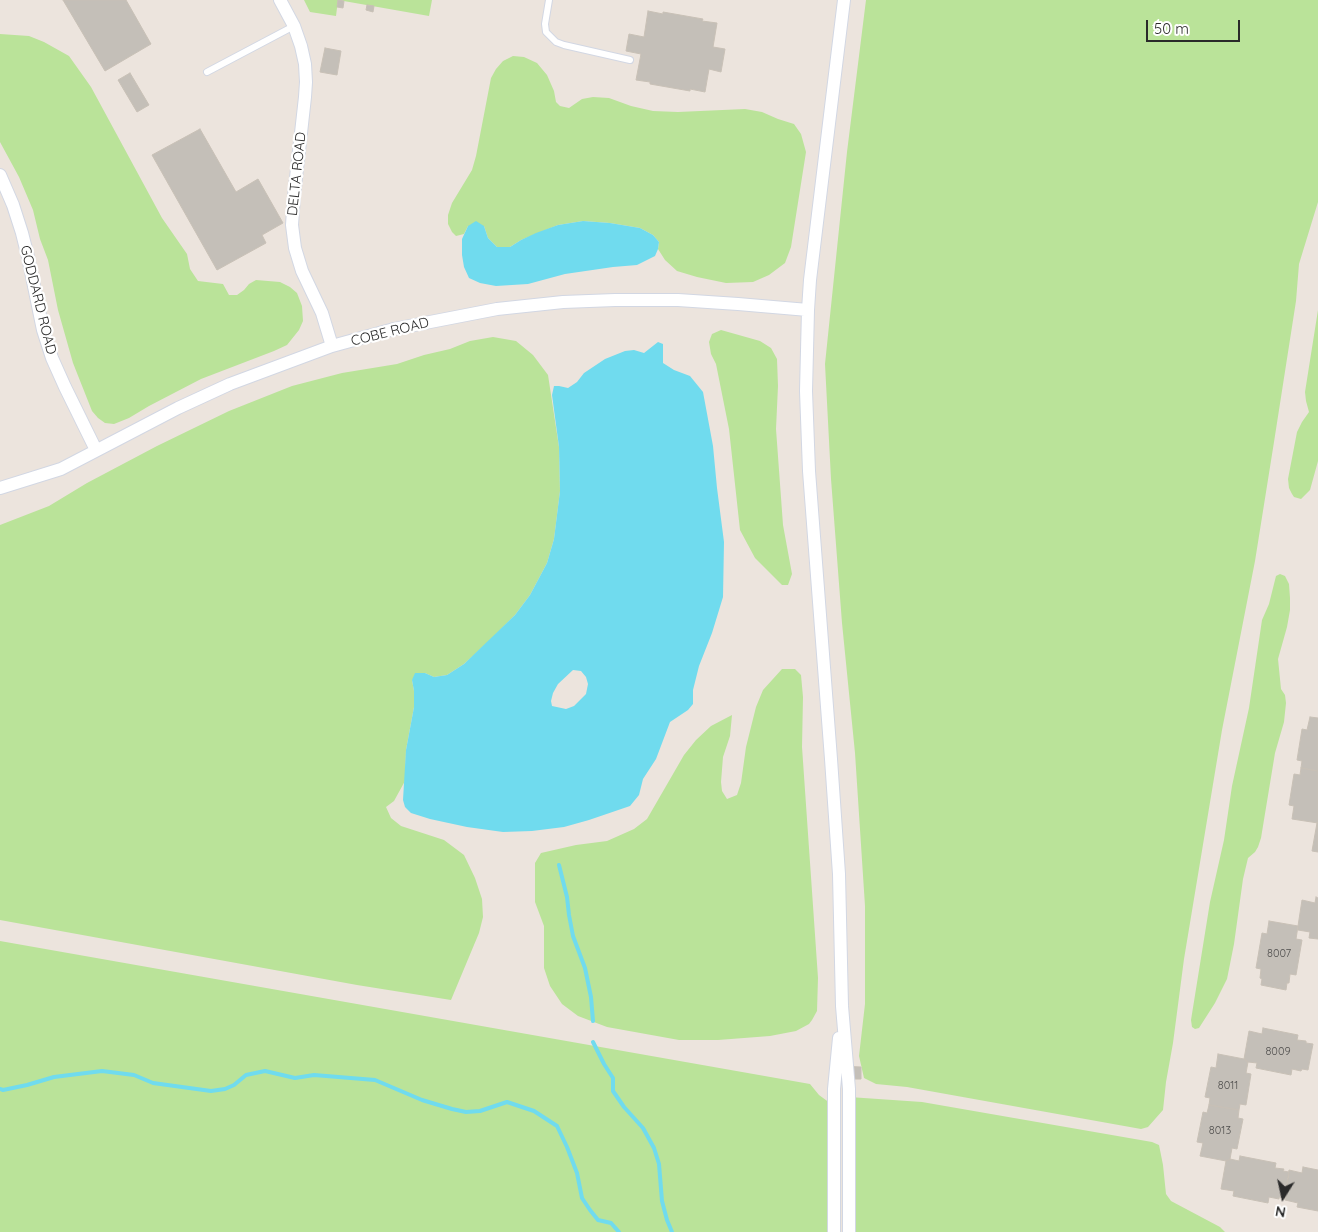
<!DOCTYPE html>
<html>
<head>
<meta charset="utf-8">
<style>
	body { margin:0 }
	#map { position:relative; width:1318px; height:1232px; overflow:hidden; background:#ece4dd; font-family:Quicksand,sans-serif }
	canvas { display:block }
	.north { position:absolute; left:1258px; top:1172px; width:50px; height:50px; -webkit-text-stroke:4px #fff; paint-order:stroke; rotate:190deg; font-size:14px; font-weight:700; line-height:20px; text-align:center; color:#2a2a2a }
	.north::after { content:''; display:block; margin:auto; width:18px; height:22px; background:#2a2a2a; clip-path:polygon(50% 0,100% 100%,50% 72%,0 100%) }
	.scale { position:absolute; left:1146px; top:20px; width:94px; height:22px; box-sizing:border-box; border:2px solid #2a2a2a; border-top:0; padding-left:6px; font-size:15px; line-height:18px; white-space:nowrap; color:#2a2a2a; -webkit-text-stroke:4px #fff; paint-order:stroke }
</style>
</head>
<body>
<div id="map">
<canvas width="1318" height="1232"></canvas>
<div class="north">N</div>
<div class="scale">50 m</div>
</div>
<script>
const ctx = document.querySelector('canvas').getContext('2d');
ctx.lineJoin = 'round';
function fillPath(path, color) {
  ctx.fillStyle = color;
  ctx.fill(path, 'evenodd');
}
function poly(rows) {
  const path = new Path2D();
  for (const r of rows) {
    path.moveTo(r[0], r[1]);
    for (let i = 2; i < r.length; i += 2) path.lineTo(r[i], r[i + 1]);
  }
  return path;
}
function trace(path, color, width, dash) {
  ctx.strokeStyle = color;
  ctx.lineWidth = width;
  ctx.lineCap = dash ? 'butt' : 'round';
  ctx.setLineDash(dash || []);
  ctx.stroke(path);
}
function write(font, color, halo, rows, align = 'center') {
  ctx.font = font + ' Quicksand,sans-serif';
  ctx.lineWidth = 4.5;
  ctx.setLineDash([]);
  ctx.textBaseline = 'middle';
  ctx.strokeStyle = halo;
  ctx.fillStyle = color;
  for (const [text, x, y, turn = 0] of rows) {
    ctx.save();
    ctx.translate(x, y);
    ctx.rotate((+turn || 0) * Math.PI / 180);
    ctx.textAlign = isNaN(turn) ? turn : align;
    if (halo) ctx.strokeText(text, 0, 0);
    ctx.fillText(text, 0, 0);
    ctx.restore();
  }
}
const green = poly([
	[304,0,432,0,429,16,338,0,336,16,310,12],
	[866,0,1318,0,1318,202,1299,264,1296,301,1274,442,1255,561,1222,730,1184,959,1173,1043,1166,1082,1163,1110,1148,1127,1141,1129,907,1087,876,1084,864,1078,859,1056,865,1004,865,906,855,753,842,623,831,479,825,364,847,152],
	[0,34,29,36,44,42,69,56,91,87,162,218,187,254,190,269,198,281,223,284,229,295,237,295,244,290,249,284,256,280,280,282,290,287,297,293,302,306,303,321,299,330,287,345,274,351,201,379,149,406,129,418,114,424,105,423,98,418,92,411,73,363,58,310,48,260,40,239,33,210,19,177,0,142],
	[513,56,524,57,537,63,547,75,554,91,556,102,560,106,569,108,582,99,593,97,609,98,631,106,653,111,678,112,745,109,762,112,778,119,794,124,801,134,806,152,791,247,785,263,769,275,753,282,726,283,697,277,677,271,665,260,658,249,659,242,653,235,640,228,610,223,583,221,558,225,521,240,510,247,497,247,488,238,484,226,468,226,464,234,456,236,452,232,448,224,448,215,452,203,472,170,476,156,491,78,496,69,503,61],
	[1318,310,1318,461,1310,490,1301,499,1294,497,1292,494,1289,488,1288,479,1297,432,1302,422,1309,412,1306,401,1305,392],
	[721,330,760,341,771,348,777,359,778,386,776,429,783,525,792,574,788,585,782,585,755,558,740,530,729,429,716,364,711,354,709,342,712,334],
	[493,337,516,341,533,355,548,375,559,447,560,491,554,539,547,563,530,595,515,615,488,642,464,664,447,675,434,677,425,673,412,680,414,691,414,707,406,750,405,781,394,801,386,807,391,818,401,826,444,840,464,855,475,878,482,899,483,917,479,933,451,1000,357,985,0,920,0,525,49,506,87,483,157,446,229,411,292,386,342,373,397,364,424,355,450,349,470,341],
	[1280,574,1285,576,1289,584,1290,598,1290,610,1287,627,1278,659,1281,689,1285,695,1286,703,1284,722,1275,753,1261,838,1258,847,1255,852,1248,858,1243,879,1234,944,1227,979,1215,1003,1199,1028,1195,1029,1192,1027,1191,1020,1210,902,1224,840,1232,786,1249,708,1262,620,1269,604,1276,576],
	[782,669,795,669,801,675,803,697,802,747,818,978,817,1011,812,1020,809,1024,796,1031,770,1036,718,1040,679,1040,607,1027,578,1016,562,1004,550,986,544,968,544,926,535,902,535,863,541,853,576,845,607,841,634,829,647,819,684,755,696,740,711,726,732,715,730,736,723,757,721,782,722,791,727,799,737,795,741,783,746,747,756,707,763,690],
	[0,941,810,1084,819,1095,834,1106,834,1232,0,1232],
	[849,1097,922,1102,1152,1142,1159,1145,1163,1165,1166,1194,1171,1201,1220,1227,1225,1232,849,1232]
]);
const water = poly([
	[476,221,484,226,488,238,497,247,510,247,521,240,536,233,558,225,583,221,610,223,640,228,653,235,659,242,658,249,655,256,637,265,613,267,565,274,528,284,496,286,480,283,469,278,464,267,462,255,462,239,468,226],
	[658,342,663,344,663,363,674,370,690,376,703,392,713,446,717,488,724,542,723,597,712,633,699,666,693,690,693,704,688,710,670,722,656,759,643,779,639,795,630,806,589,820,564,827,532,831,503,832,467,827,430,819,411,813,405,807,403,800,406,750,414,707,414,691,412,680,415,673,425,673,434,677,447,675,464,664,515,615,530,595,547,563,554,539,560,491,559,447,552,395,554,386,559,386,568,388,577,382,584,373,605,359,625,351,634,350,644,353],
	[573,670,581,671,586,677,588,684,586,694,574,706,566,709,552,706,551,701,553,693,558,684]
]);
const stream = poly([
	[559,865,567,897,569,915,573,936,585,968,591,997,593,1021],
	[593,1042,604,1064,613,1078,613,1091,624,1107,643,1128,654,1148,659,1164,662,1201,667,1220,672,1232],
	[0,1089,3,1090,27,1085,54,1077,102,1071,134,1075,153,1083,211,1091,225,1089,234,1085,246,1075,265,1071,295,1078,314,1075,375,1080,422,1100,452,1109,466,1112,480,1111,507,1102,534,1111,557,1126,567,1147,577,1173,582,1198,590,1210,598,1220,611,1223,619,1232]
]);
const building = poly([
	[63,0,126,0,151,44,105,71,63,0],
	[338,0,344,1,343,8,337,7,338,0],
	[367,5,374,6,373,12,366,10,367,5],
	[648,11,663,14,663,12,703,19,702,21,717,23,713,47,725,49,721,72,709,69,705,92,690,89,690,91,650,84,650,82,636,80,641,54,626,51,629,34,644,37,648,11],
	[325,48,341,51,337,75,320,72,325,48],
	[130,73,149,105,137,112,118,80,130,73],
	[200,129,236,192,258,179,283,223,262,235,266,243,217,270,152,155,200,129],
	[1310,717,1318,718,1318,771,1301,768,1302,761,1297,760,1302,729,1307,730,1310,717],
	[1301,768,1318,771,1318,823,1292,819,1294,806,1289,805,1294,774,1300,775,1301,768],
	[1317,823,1318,823,1318,852,1312,851,1317,823],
	[1316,897,1318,898,1318,939,1309,938,1310,932,1298,930,1298,926,1302,900,1315,903,1316,897],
	[1269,921,1298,926,1296,939,1302,940,1296,975,1290,974,1289,983,1287,983,1286,990,1261,985,1262,979,1260,978,1261,969,1256,968,1262,933,1267,934,1269,921],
	[1263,1028,1298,1035,1297,1040,1306,1041,1306,1043,1313,1044,1308,1070,1302,1069,1301,1071,1292,1069,1291,1075,1256,1068,1257,1063,1248,1062,1244,1059,1249,1031,1262,1034,1263,1028],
	[1218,1054,1244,1059,1248,1062,1246,1073,1251,1074,1246,1105,1240,1104,1239,1110,1209,1105,1210,1098,1205,1097,1211,1067,1216,1068,1218,1054],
	[839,1066,861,1067,861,1079,839,1079,839,1066],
	[1209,1105,1239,1110,1238,1118,1243,1119,1237,1149,1232,1148,1230,1159,1226,1161,1200,1156,1203,1143,1197,1142,1203,1112,1207,1113,1209,1105],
	[1240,1156,1276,1163,1275,1168,1284,1169,1283,1171,1289,1172,1285,1198,1279,1197,1279,1199,1269,1197,1268,1203,1233,1196,1234,1191,1221,1189,1226,1161,1230,1159,1239,1161,1240,1156],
	[1303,1167,1318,1170,1318,1211,1297,1207,1298,1203,1285,1200,1289,1170,1302,1173,1303,1167]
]);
const service = poly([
	[549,0,545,24,546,32,556,42,564,45,630,60],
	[207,72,294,26]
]);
const minor = poly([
	[280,0,294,26,301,46,305,64,306,82,305,97,294,196,292,225,295,248,302,271,322,313,332,346],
	[844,0,810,280,808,310,806,391,809,471,831,759,839,874,842,1006,849,1089,849,1232],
	[0,175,13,205,22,233,28,257,43,330,52,358,65,387,96,450],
	[0,488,61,469,178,408,230,384,332,346,394,329,497,309,563,302,615,300,678,300,738,304,808,310],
	[834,1232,834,1089,839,1038]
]);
const numberNames = [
	["8007",1279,954],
	["8009",1278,1052],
	["8011",1228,1086],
	["8013",1220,1131]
];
const streetNames = [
	["DELTA ROAD",297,174,-84],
	["GODDARD ROAD",38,300,76],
	["COBE ROAD",390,332,-14]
];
fillPath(green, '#bae399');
fillPath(water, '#70dbee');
trace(stream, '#70dbee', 4);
fillPath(building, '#c4bfb8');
trace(building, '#c8c0b6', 1);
trace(service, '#d2d7e3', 8);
trace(minor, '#d2d7e3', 14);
trace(service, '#fff', 6);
trace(minor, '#fff', 12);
write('11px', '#504f4e', null, numberNames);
write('14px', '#2a2a2a', '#fff', streetNames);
</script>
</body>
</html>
